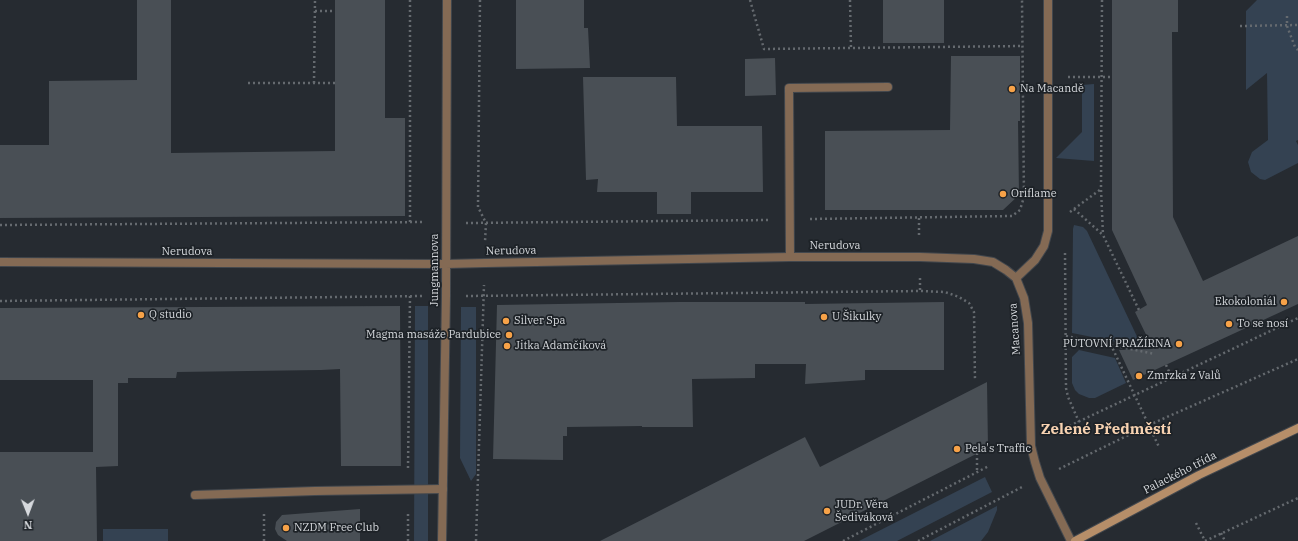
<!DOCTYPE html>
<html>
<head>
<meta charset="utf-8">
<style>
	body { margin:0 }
	#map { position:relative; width:1298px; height:541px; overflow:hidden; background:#262b31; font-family:"IBM Plex Serif",serif }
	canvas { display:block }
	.north { position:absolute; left:8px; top:493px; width:40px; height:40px; -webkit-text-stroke:3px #1d2227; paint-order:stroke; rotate:179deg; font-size:11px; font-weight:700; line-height:16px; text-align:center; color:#d6d9dd }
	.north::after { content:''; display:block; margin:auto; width:14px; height:18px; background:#d6d9dd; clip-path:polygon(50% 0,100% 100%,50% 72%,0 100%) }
</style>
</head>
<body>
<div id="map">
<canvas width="1298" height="541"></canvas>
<div class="north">N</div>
</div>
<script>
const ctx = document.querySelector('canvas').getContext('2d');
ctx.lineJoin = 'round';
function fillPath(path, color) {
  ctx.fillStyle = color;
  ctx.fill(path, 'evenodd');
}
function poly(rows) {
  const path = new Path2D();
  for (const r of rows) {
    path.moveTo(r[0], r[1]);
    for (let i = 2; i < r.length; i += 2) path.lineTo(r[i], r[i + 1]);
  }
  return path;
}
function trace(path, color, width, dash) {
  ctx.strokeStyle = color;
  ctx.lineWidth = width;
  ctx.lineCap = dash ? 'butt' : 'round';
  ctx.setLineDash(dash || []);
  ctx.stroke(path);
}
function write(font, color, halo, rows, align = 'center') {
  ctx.font = font + ' "IBM Plex Serif",serif';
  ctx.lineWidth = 3.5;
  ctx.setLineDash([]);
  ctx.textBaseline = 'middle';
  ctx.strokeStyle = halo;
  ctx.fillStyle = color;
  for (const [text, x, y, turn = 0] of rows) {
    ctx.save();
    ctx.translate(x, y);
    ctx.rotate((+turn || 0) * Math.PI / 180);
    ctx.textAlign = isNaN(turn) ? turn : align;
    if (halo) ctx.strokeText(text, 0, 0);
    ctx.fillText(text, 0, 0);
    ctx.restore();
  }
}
const green = poly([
	[1257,0,1298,0,1298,140,1296,141,1298,145,1298,163,1265,180,1260,179,1251,172,1248,162,1252,152,1268,140,1267,73,1246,90,1246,11],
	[1094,84,1094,161,1056,158,1082,132,1082,85],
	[1074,225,1083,227,1087,231,1142,347,1072,333,1073,229],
	[415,306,428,306,428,541,414,541],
	[461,307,476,307,476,474,471,481,460,458],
	[1079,350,1115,358,1126,383,1095,398,1089,398,1079,394,1075,390,1072,383,1072,357],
	[985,477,992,492,897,541,859,541],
	[997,506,997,510,988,532,981,541,930,541],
	[103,529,168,529,168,541,103,541]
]);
const building = poly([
	[137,0,171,0,171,153,335,151,335,0,385,0,385,118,405,118,405,216,0,218,0,145,49,145,49,81,137,80],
	[516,0,584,0,584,28,588,28,590,68,516,69],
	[883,0,944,0,944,43,883,43],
	[1112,0,1178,0,1178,32,1172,32,1173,217,1203,281,1298,236,1298,304,1133,380,1119,350,1153,349,1135,312,1147,305,1112,230],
	[951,56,1020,56,1020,121,1018,121,1019,195,1003,210,825,210,825,131,950,130],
	[775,58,776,95,745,96,745,59],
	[583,77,676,77,677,126,762,126,763,192,691,192,691,214,657,214,657,192,597,192,598,179,586,180],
	[679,302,805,302,805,304,944,302,944,370,865,370,865,380,805,384,806,364,755,364,755,378,692,379,693,427,642,427,642,426,567,427,567,436,563,436,563,460,493,459,497,305],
	[400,306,401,466,341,466,340,369,321,370,177,372,176,378,128,378,128,383,118,383,118,466,96,467,97,541,0,541,0,452,93,452,93,380,0,380,0,308],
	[987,382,988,448,804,541,600,541,805,437,820,467],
	[360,509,360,541,287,541,278,535,275,529,276,522,282,515]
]);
const path = poly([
	[410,0,410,223],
	[480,0,478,207,486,223,485,242],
	[750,0,764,49,1022,46],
	[850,0,851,48],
	[1102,0,1101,189,1103,235],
	[315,11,335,11],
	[1287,16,1287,26,1295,47,1298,50],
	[1240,26,1298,25],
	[1068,77,1112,77],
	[248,83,335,83],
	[314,83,315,0],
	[1074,209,1103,235,1139,310],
	[1070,212,1101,189],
	[919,218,919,235],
	[810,219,1012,216,1020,210,1024,197,1022,0],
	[466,223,769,220],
	[0,225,425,222],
	[1065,253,1066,388,1068,397,1079,422],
	[920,278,920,291],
	[466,296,920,291,945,292,959,297,969,303,974,312,975,381],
	[0,301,425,296],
	[1066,336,1111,345,1159,447],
	[1111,345,1155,354],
	[1166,365,1172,378],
	[1065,428,1298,318],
	[977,453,977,473],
	[408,468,410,296],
	[1059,469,1149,425,1298,359],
	[1196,523,1205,541],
	[1221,533,1225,541],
	[264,541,264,514],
	[408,541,408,511],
	[476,541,484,285],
	[843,541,989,466],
	[918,541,1022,487],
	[1205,541,1298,498]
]);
const lane = poly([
	[790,257,789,88,888,87],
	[195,495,315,491,443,489]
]);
const street = poly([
	[0,262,446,264,485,263,790,257,920,257,974,259,993,262,1006,270,1016,278,1024,298,1028,323,1031,446,1035,462,1040,478,1071,541],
	[1016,278,1035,260,1044,246,1048,231,1048,0],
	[442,541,446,296,447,0]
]);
const secondary = poly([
	[1075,541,1199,475,1298,428]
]);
const markers = [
	[1012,89,4,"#f7a248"],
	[1003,194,4,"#f7a248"],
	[1284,302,4,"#f7a248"],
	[141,315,4,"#f7a248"],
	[824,317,4,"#f7a248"],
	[506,321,4,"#f7a248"],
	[1229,324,4,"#f7a248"],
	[509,335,4,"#f7a248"],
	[1179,344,4,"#f7a248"],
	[507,346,4,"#f7a248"],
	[1139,376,4,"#f7a248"],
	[957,449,4,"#f7a248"],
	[827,511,4,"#f7a248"],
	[286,528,4,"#f7a248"]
];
const poiNames = [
	["Na Macandě",1020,89],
	["Oriflame",1011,194],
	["Ekokoloniál",1276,302,"right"],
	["Q studio",149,315],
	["U Šikulky",832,317],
	["Silver Spa",514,321],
	["To se nosí",1237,324],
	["Magma masáže Pardubice",501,335,"right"],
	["PUTOVNÍ PRAŽÍRNA",1171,344,"right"],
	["Jitka Adamčíková",515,346],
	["Zmrzka z Valů",1147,376],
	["Pela's Traffic",965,449],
	["JUDr. Věra",835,505],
	["Šediváková",835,518],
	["NZDM Free Club",294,528]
];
const streetNames = [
	["Nerudova",835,246],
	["Nerudova",511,251,-1],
	["Nerudova",187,252],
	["Jungmannova",435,270,-90],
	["Macanova",1015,329,-94],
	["Palackého třída",1180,473,-27]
];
const districtNames = [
	["Zelené Předměstí",1106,430]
];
fillPath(green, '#344252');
fillPath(building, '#494f55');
trace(lane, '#42474d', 10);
trace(street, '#42474d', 10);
trace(secondary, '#42474d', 10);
trace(path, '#656a6f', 2.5, [2, 3]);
trace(lane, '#846a54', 8);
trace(street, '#846a54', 8);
trace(secondary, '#b68e69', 8);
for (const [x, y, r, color] of markers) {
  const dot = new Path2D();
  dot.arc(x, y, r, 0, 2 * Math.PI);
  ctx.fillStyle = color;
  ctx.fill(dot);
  trace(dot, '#1d2227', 1.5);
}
write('11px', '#d6d9dd', '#1d2227', poiNames, 'left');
write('11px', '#d6d9dd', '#1d2227', streetNames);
write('bold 15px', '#f7d2b1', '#1d2227', districtNames);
</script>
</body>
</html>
